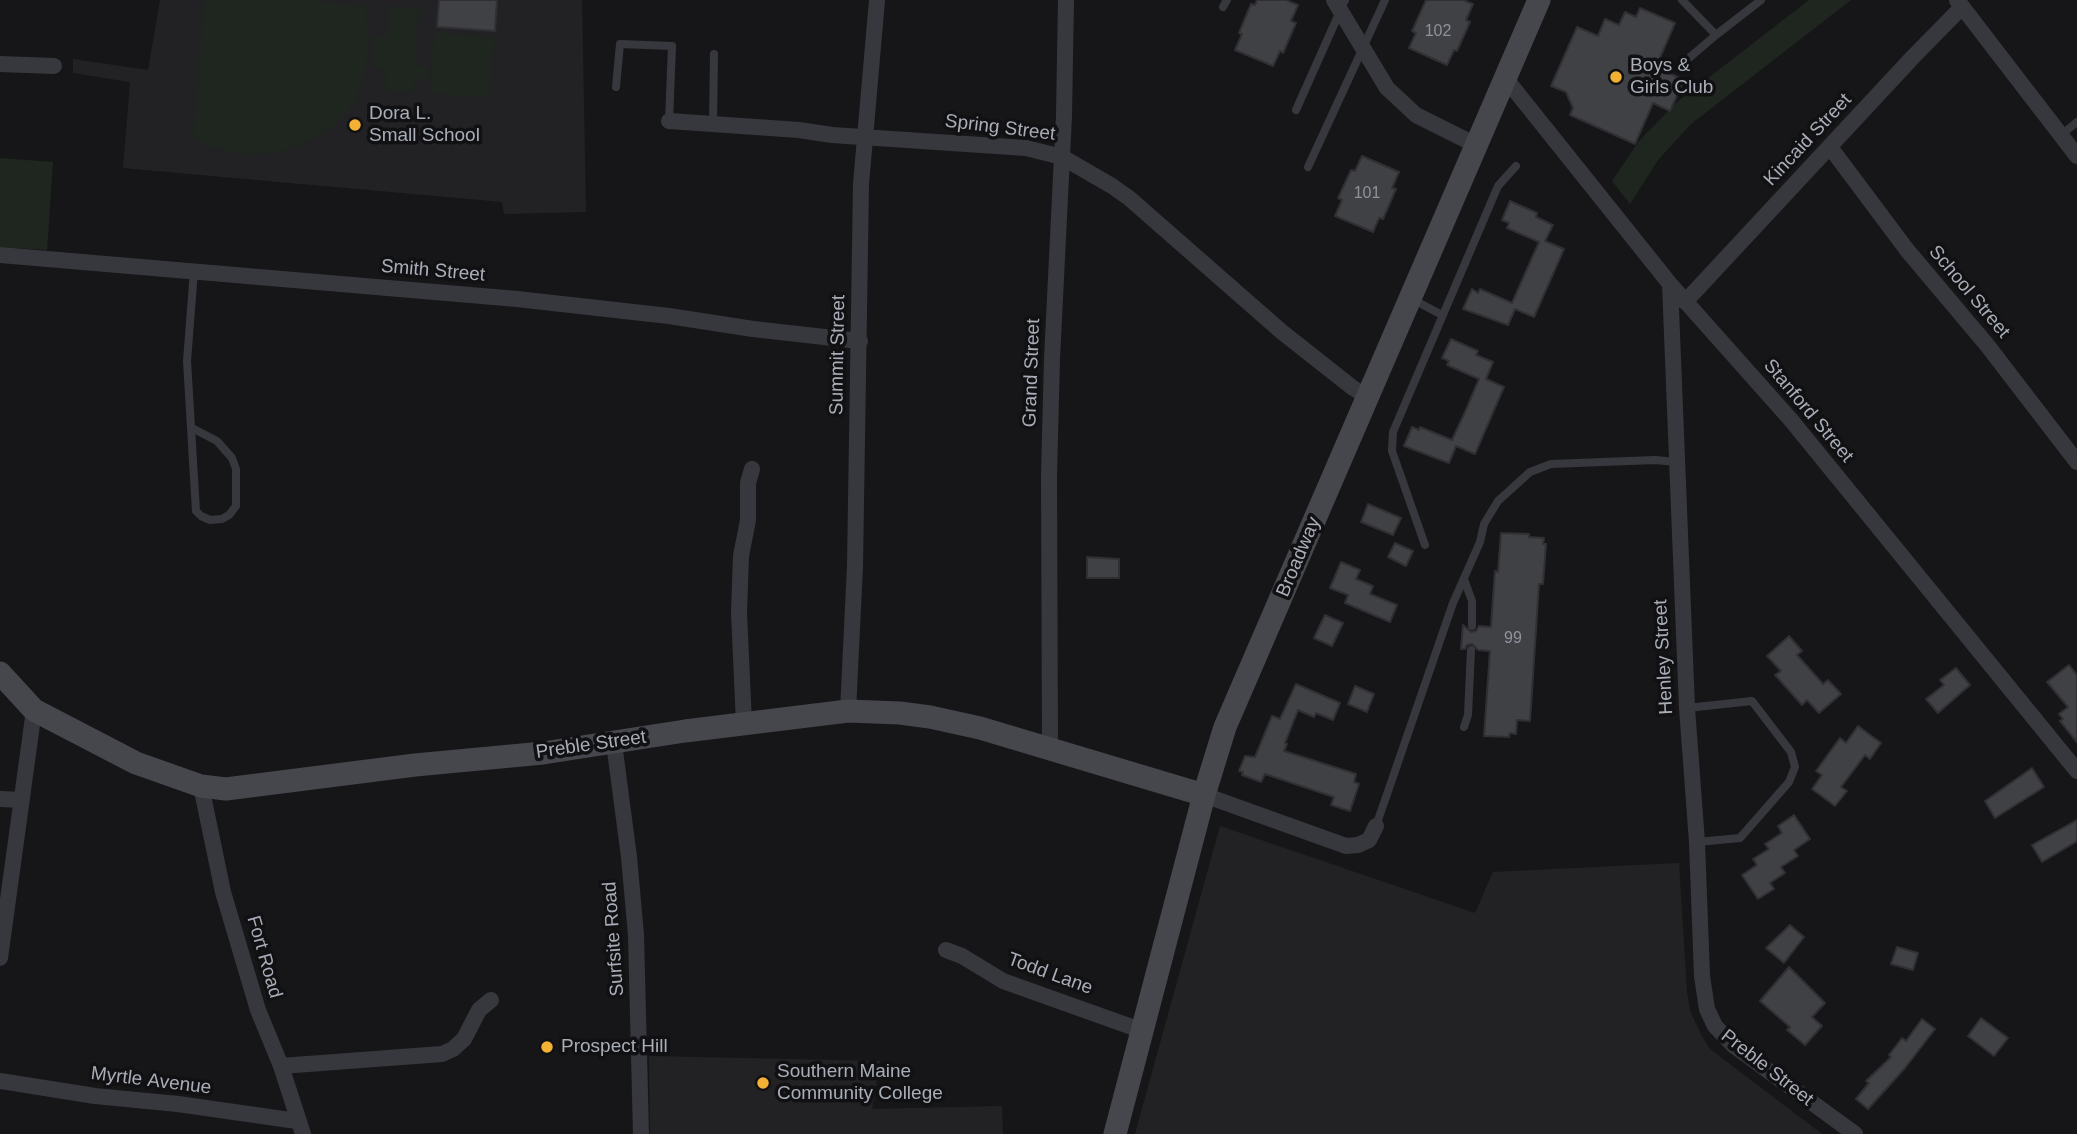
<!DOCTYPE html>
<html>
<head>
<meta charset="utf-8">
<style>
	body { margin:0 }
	canvas { display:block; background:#161618 }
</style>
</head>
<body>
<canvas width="2077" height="1134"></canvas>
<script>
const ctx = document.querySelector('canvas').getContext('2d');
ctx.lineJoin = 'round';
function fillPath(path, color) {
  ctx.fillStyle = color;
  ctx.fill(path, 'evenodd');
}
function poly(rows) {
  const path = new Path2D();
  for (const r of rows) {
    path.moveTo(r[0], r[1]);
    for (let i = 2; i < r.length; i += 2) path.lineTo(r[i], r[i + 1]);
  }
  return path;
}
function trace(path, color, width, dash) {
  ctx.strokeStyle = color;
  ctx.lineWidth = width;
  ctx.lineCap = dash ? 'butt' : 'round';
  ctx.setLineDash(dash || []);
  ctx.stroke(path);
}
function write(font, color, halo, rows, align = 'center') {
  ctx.font = font + ' Arial,sans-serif';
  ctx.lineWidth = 7;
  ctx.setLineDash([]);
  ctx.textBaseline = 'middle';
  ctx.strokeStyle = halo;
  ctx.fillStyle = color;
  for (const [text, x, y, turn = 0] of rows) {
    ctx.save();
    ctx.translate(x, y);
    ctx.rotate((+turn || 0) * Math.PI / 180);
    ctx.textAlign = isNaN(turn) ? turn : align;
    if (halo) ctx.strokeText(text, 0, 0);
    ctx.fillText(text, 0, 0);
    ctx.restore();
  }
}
const built = poly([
	[160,0,582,0,586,212,504,214,502,202,123,168,130,82,73,73,73,59,148,70],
	[1220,826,1475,913,1493,872,1679,863,1687,992,1690,1011,1702,1036,1710,1049,1822,1134,1135,1134],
	[649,1056,880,1061,872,1109,1002,1106,1003,1134,650,1134]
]);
const green = poly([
	[205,0,310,0,365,7,369,52,357,99,334,125,302,144,274,153,244,154,210,147,193,136],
	[1809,0,1851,0,1691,124,1658,160,1630,204,1612,181,1639,141,1676,103],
	[388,6,419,9,415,65,429,67,428,80,414,78,413,93,385,91,386,69,372,67,374,37,387,37],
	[435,32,494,38,489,98,429,93],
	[0,158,53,162,47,250,0,247]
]);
const building = poly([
	[439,0,497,0,495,31,437,27,439,0],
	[1257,0,1286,0,1298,5,1291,21,1296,23,1283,53,1280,51,1273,66,1235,50,1242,34,1239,33,1251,4,1255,5,1257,0],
	[1426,0,1463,0,1473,4,1466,20,1470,22,1457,51,1454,50,1447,65,1409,48,1416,33,1412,31,1426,0],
	[1640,8,1675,23,1659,60,1674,66,1671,74,1684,80,1670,111,1653,103,1635,144,1570,115,1573,108,1566,92,1551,86,1577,27,1598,36,1605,19,1619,25,1625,12,1636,17,1640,8],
	[1362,156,1399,172,1392,188,1396,189,1383,219,1379,218,1373,232,1335,216,1342,200,1338,198,1351,170,1355,171,1362,156],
	[1510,201,1537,213,1536,217,1553,225,1545,241,1564,249,1534,317,1515,309,1508,325,1463,309,1472,289,1478,293,1480,289,1512,303,1539,242,1507,228,1509,223,1502,220,1510,201],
	[1451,339,1478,351,1476,355,1493,362,1486,379,1504,387,1475,454,1456,446,1449,463,1404,446,1412,427,1419,430,1420,427,1452,440,1465,412,1479,379,1447,365,1449,361,1442,358,1451,339],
	[1368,504,1401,518,1393,535,1361,522,1368,504],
	[1501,533,1529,534,1529,537,1544,538,1543,544,1546,544,1543,584,1539,584,1530,721,1517,720,1516,734,1510,733,1509,737,1484,736,1490,651,1478,650,1472,644,1467,645,1465,649,1461,649,1463,625,1471,632,1476,631,1479,626,1491,627,1495,571,1498,572,1501,533],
	[1395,543,1413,551,1406,566,1388,557,1395,543],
	[1087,557,1119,559,1119,578,1087,578,1087,557],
	[1341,562,1360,570,1356,579,1373,586,1370,594,1397,605,1390,622,1345,603,1348,595,1330,588,1341,562],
	[1325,615,1343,623,1332,646,1314,638,1325,615],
	[1789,636,1802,651,1797,655,1823,684,1828,680,1841,694,1819,713,1807,700,1802,705,1775,675,1781,671,1767,656,1789,636],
	[2069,665,2077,675,2077,742,2060,721,2063,719,2059,714,2068,707,2047,682,2069,665],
	[1956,668,1970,685,1938,713,1926,699,1944,685,1940,680,1956,668],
	[1296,684,1340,703,1333,720,1316,713,1314,717,1298,710,1285,743,1287,744,1284,751,1356,774,1354,782,1359,784,1350,811,1331,805,1334,797,1265,774,1261,782,1242,775,1243,772,1239,771,1245,756,1255,757,1272,716,1280,719,1296,684],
	[1355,686,1374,694,1367,712,1348,704,1355,686],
	[1858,726,1881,743,1870,759,1865,755,1841,787,1847,791,1835,806,1812,789,1822,775,1816,771,1840,738,1846,743,1858,726],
	[2032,768,2044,787,1995,818,1985,801,2032,768],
	[1794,815,1810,839,1794,850,1798,856,1781,867,1785,873,1770,883,1774,889,1758,899,1742,875,1757,865,1753,859,1769,849,1765,844,1782,833,1778,826,1794,815],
	[2077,820,2077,841,2042,862,2032,845,2077,820],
	[1790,925,1804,937,1784,963,1766,948,1790,925],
	[1897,947,1918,953,1913,970,1891,964,1897,947],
	[1789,967,1825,1003,1812,1017,1822,1026,1805,1045,1787,1030,1790,1027,1760,1001,1789,967],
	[1981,1018,2008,1038,1994,1056,1968,1036,1981,1018],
	[1922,1019,1935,1029,1905,1068,1868,1109,1856,1099,1869,1083,1866,1081,1891,1057,1889,1055,1902,1038,1906,1041,1922,1019]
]);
const lane = poly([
	[1682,0,1716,35,1761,0],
	[1223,7,1227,0],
	[1682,64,1716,35],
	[616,87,620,44,672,46,669,121],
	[1296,110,1345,0],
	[713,124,714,54],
	[2061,135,2077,122],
	[1308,167,1385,0],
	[1412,299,1442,315],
	[192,428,217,441,232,458,236,469,236,506,229,515,222,519,210,520,201,516,196,511,187,361,194,271],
	[1425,545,1392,451,1393,432,1498,186,1516,166],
	[1464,579,1472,601,1472,626],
	[1687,708,1752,701,1791,752,1795,767,1789,782,1740,838,1697,842],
	[1464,727,1468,715,1471,650],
	[1376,826,1453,603,1480,542,1484,524,1498,501,1530,472,1551,464,1655,460,1677,462]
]);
const street = poly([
	[1334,0,1387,88,1416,115,1476,145],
	[1957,0,2077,156],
	[0,64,54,66],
	[1506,79,1670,284,1791,420,2077,771],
	[669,121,799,130,832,135,1026,148,1062,157,1112,186,1129,198,1282,332,1353,388,1368,397],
	[1830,147,1907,250,1987,345,2077,462],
	[0,255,517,299,669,316,753,329,860,341],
	[1670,284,1687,708,1697,842,1702,976,1707,1009,1715,1026,1733,1045,1855,1134],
	[1685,302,1912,58,1962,7],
	[848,711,855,566,861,184,877,0],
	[744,724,739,612,741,556,748,520,748,483,752,469],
	[614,743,629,857,636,935,641,1134],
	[1050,748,1049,475,1052,359,1064,116,1066,0],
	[201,786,223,892,258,1010,281,1066,303,1134],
	[1204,795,1346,846,1358,845,1369,840,1376,826],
	[0,799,22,800],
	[946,950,962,956,1003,981,1143,1031],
	[0,958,34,710],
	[281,1066,442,1054,453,1049,464,1039,479,1010,491,1000],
	[0,1081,95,1096,178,1104,297,1121]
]);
const secondary = poly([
	[0,673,34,710,136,763,201,786,226,789,415,765,543,753,685,731,848,711,900,713,930,717,980,728,1204,795],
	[1115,1134,1204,795,1225,727,1539,0]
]);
const markers = [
	[1616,77,7,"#f2b134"],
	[355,125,7,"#f2b134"],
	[547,1047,7,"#f2b134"],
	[763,1083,7,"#f2b134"]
];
const numberNames = [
	["102",1438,32],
	["101",1367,194],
	["99",1513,639]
];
const poiNames = [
	["Boys &",1630,66],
	["Girls Club",1630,88],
	["Dora L.",369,114],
	["Small School",369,136],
	["Prospect Hill",561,1047],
	["Southern Maine",777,1072],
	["Community College",777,1094]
];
const streetNames = [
	["Spring Street",1000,128,7],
	["Kincaid Street",1808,140,-47],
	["Smith Street",433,271,5],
	["School Street",1969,292,50],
	["Summit Street",838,355,-89],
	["Grand Street",1032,373,-88],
	["Stanford Street",1808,411,50],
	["Broadway",1299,557,-67],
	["Henley Street",1664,657,-93],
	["Preble Street",591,745,-8],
	["Surfsite Road",614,939,-94],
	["Fort Road",264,957,74],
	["Todd Lane",1050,974,20],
	["Preble Street",1767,1068,38],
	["Myrtle Avenue",151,1081,7]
];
fillPath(built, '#222225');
fillPath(green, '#1e261f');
fillPath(building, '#404145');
trace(building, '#303034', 2);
trace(lane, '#37383d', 8);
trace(street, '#37383d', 16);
trace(secondary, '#45474d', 23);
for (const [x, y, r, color] of markers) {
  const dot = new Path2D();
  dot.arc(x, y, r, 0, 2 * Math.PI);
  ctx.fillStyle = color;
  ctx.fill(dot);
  trace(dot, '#111113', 2.5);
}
write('16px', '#8e929b', null, numberNames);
write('19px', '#a8adb8', '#111113', poiNames, 'left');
write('19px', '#a8adb8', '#111113', streetNames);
</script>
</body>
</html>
